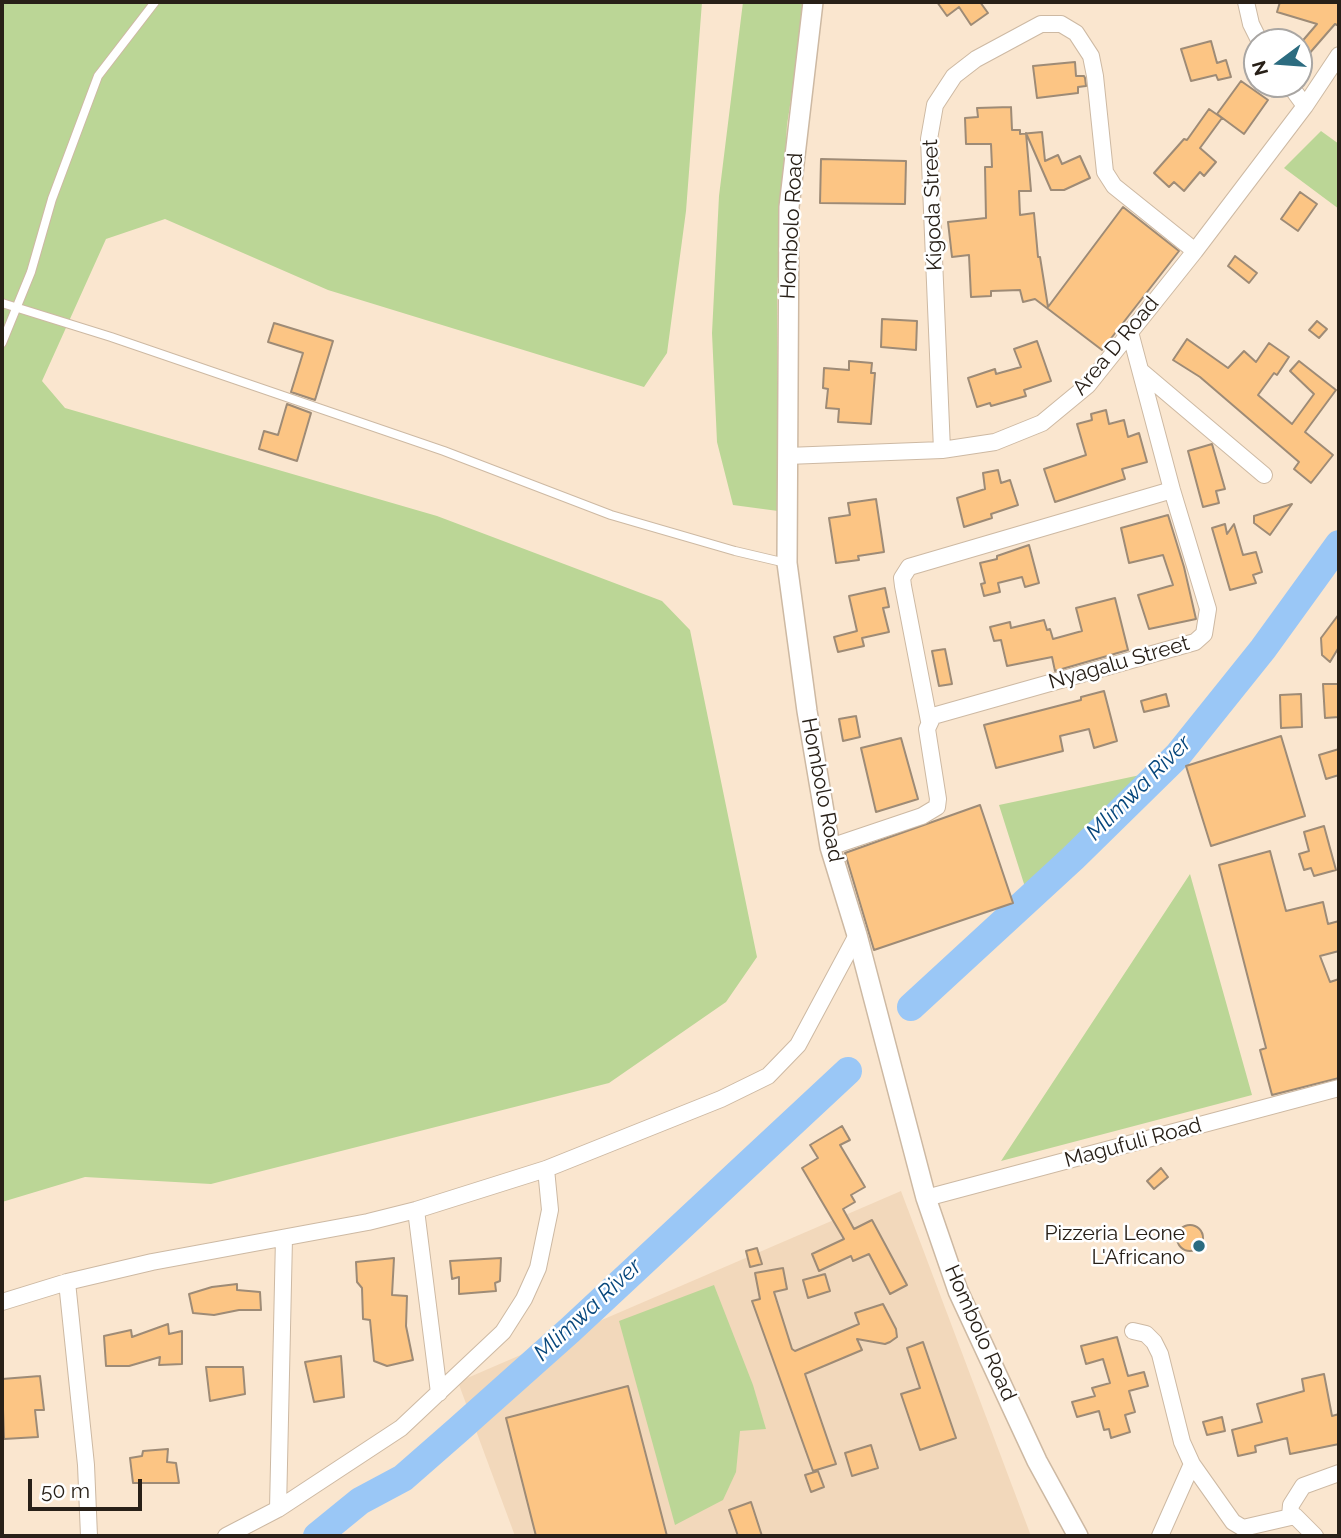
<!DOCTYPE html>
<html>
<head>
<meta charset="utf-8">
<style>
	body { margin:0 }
	#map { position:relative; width:1341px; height:1538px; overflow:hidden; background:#fae6cf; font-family:Raleway,sans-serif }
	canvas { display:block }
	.frame { position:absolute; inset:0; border:4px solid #282018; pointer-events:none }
	.north { position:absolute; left:1243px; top:28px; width:70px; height:70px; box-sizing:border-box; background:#fff; border:2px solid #a9a6a3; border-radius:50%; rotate:254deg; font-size:19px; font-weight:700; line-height:28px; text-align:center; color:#282018 }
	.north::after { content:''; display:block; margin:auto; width:24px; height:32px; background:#2c6c80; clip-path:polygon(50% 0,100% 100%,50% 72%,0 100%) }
	.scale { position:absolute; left:28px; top:1479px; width:114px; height:32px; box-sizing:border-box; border:4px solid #282018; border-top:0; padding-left:9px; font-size:21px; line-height:24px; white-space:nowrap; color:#282018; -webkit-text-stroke:5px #fff; paint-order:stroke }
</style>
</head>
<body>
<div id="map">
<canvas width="1341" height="1538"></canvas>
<div class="frame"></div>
<div class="north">N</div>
<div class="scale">50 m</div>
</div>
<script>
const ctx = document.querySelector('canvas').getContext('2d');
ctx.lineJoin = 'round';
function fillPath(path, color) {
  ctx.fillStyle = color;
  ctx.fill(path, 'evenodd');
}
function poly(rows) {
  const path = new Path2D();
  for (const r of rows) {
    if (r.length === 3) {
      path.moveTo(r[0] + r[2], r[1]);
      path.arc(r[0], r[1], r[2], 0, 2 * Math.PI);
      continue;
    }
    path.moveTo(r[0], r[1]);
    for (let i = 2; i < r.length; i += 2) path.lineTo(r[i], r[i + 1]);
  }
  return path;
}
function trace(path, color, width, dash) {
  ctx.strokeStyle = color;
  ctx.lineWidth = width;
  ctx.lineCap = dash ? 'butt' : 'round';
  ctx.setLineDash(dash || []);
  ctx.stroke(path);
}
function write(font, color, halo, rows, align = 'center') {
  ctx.font = font + ' Raleway,sans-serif';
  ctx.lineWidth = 5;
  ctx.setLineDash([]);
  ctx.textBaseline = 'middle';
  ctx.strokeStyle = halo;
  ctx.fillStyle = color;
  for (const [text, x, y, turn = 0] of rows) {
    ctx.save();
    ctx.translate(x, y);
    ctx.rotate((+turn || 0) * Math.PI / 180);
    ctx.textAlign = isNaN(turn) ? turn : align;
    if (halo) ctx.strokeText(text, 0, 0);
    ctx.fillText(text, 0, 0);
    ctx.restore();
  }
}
const built = poly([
	[901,1191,1031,1536,515,1536,458,1382]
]);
const green = poly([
	[2,2,702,2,686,211,667,353,644,387,328,290,165,219,106,239,42,381,65,408,437,516,662,601,690,630,757,957,726,1002,609,1083,211,1184,85,1177,2,1202],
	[743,2,806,2,787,125,777,293,778,511,733,505,717,442,712,333,719,196],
	[1321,131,1339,144,1339,209,1284,168],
	[1145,774,1025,887,999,805],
	[1190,874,1252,1095,1001,1161],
	[714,1285,753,1385,766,1429,740,1431,736,1472,723,1500,675,1525,619,1321]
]);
const river = poly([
	[911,1007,1073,858,1178,755,1263,649,1339,544],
	[317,1536,360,1501,403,1478,459,1429,570,1330,848,1071]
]);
const building = poly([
	[937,2,980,2,988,13,971,25,959,7,947,16,937,2],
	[1280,2,1339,2,1339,26,1335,24,1308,55,1299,45,1317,24,1277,12,1280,2],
	[1211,41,1217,63,1226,60,1231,77,1218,80,1216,75,1191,81,1181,49,1211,41],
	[1075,62,1076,76,1084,76,1085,78,1086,86,1078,87,1078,93,1037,98,1033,66,1075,62],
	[1241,81,1268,100,1244,134,1217,114,1241,81],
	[1011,107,1012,130,1020,130,1020,134,1042,132,1045,161,1058,155,1062,164,1080,156,1090,178,1064,190,1051,190,1026,133,1031,191,1019,191,1020,215,1034,213,1038,257,1040,257,1048,307,1123,207,1179,251,1102,350,1035,299,1023,302,1020,290,991,291,991,296,971,297,969,255,952,257,948,222,986,218,985,167,992,167,991,144,966,144,965,118,978,117,977,108,1011,107],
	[1209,109,1222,118,1200,148,1216,162,1204,176,1200,172,1184,191,1174,182,1169,187,1154,173,1184,139,1187,140,1209,109],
	[821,159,906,161,905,204,820,203,821,159],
	[1300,192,1317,204,1298,231,1281,219,1300,192],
	[1235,256,1257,273,1249,283,1228,266,1235,256],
	[882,319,917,321,916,350,881,347,882,319],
	[1317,321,1327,329,1319,338,1309,330,1317,321],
	[274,323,333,341,315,400,291,392,303,353,268,342,274,323],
	[1187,339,1228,368,1244,351,1256,362,1269,343,1289,357,1277,375,1274,373,1258,395,1292,424,1314,394,1290,371,1299,361,1336,390,1305,432,1333,455,1311,483,1294,469,1299,462,1200,377,1173,360,1187,339],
	[1037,341,1051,381,1024,390,1026,396,991,406,990,403,977,407,968,378,995,369,996,374,1021,367,1014,349,1037,341],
	[849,361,872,363,871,373,875,373,871,424,838,422,839,409,826,408,828,389,823,388,824,368,849,370,849,361],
	[287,404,311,413,297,461,259,449,264,431,278,435,287,404],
	[1106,410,1109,424,1124,420,1128,437,1139,433,1147,462,1122,469,1125,479,1055,502,1044,469,1086,455,1077,424,1092,420,1091,414,1106,410],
	[1212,444,1225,489,1216,491,1219,503,1203,507,1188,451,1212,444],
	[998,470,1001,483,1010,480,1018,505,991,514,992,518,964,527,957,498,985,489,983,473,998,470],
	[876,499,884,552,858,556,859,560,836,563,829,518,850,515,848,503,876,499],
	[1292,504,1270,535,1254,523,1254,516,1292,504],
	[1168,515,1184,567,1196,619,1149,629,1138,595,1173,585,1163,555,1129,563,1121,528,1168,515],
	[1225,524,1227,534,1234,524,1243,555,1256,552,1262,572,1253,575,1256,583,1230,590,1212,528,1225,524],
	[1029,545,1039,583,1025,587,1022,577,998,583,1000,592,984,596,981,584,985,583,980,563,997,559,997,556,1029,545],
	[885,588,889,607,883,608,889,632,862,638,864,646,838,652,834,637,857,631,849,596,885,588],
	[1115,598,1128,650,1055,671,1052,657,1007,666,1001,640,994,641,990,627,1010,622,1011,628,1044,620,1047,630,1050,629,1053,639,1082,631,1076,608,1115,598],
	[1339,614,1339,647,1330,662,1322,655,1321,638,1339,614],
	[945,649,952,684,939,686,932,651,945,649],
	[1323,684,1339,684,1339,717,1325,718,1323,684],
	[1104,691,1117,741,1094,748,1089,729,1060,736,1063,751,996,768,984,725,1081,700,1081,697,1104,691],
	[1166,694,1169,706,1144,712,1141,701,1166,694],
	[1301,694,1302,727,1281,728,1280,695,1301,694],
	[856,716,860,737,843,741,839,719,856,716],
	[1281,736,1305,816,1211,846,1186,766,1281,736],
	[901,738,918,799,876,812,861,748,901,738],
	[1339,749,1339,775,1326,779,1319,755,1339,749],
	[980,805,1013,903,874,950,845,853,980,805],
	[1324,826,1336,870,1314,876,1311,868,1304,870,1299,854,1309,851,1304,832,1324,826],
	[1270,851,1286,911,1323,902,1328,924,1339,921,1339,951,1320,956,1330,982,1339,979,1339,1078,1272,1095,1260,1050,1266,1048,1219,865,1270,851],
	[842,1126,850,1140,840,1145,865,1187,851,1195,855,1202,843,1209,854,1229,872,1220,907,1285,890,1294,869,1254,853,1261,851,1256,819,1271,812,1254,844,1239,802,1168,818,1158,810,1145,842,1126],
	[1161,1168,1168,1177,1154,1189,1147,1181,1161,1168],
	[1190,1238,13],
	[757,1248,762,1264,750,1267,746,1251,757,1248],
	[394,1258,392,1295,407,1296,406,1326,413,1360,387,1366,374,1361,370,1320,363,1319,362,1288,357,1282,356,1262,394,1258],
	[501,1258,500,1281,495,1283,496,1291,459,1294,459,1277,452,1279,450,1261,501,1258],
	[783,1268,787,1289,774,1292,792,1349,795,1351,859,1324,855,1313,883,1304,896,1329,897,1337,890,1342,885,1344,857,1339,862,1350,805,1374,836,1464,813,1471,752,1301,760,1299,755,1273,783,1268],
	[825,1274,830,1291,808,1298,803,1280,825,1274],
	[237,1284,237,1290,260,1292,261,1310,239,1310,214,1315,193,1313,189,1294,212,1287,237,1284],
	[168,1324,169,1334,182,1331,182,1364,159,1365,160,1357,129,1366,106,1366,104,1336,131,1330,132,1337,168,1324],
	[1117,1337,1128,1376,1144,1372,1148,1386,1129,1391,1135,1412,1125,1415,1130,1432,1111,1438,1109,1429,1104,1430,1099,1411,1077,1417,1072,1402,1095,1396,1092,1388,1110,1383,1103,1359,1086,1364,1081,1346,1117,1337],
	[923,1342,956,1438,920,1450,901,1394,920,1388,907,1348,923,1342],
	[341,1356,344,1397,314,1402,305,1362,341,1356],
	[206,1367,243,1367,245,1394,210,1401,206,1367],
	[1324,1374,1332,1416,1339,1414,1339,1444,1290,1454,1287,1438,1255,1446,1256,1452,1238,1456,1232,1430,1262,1422,1257,1404,1304,1391,1302,1379,1324,1374],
	[40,1376,44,1410,35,1410,38,1437,4,1439,2,1379,40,1376],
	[628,1386,667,1536,536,1536,506,1418,628,1386],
	[1222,1417,1225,1431,1207,1435,1203,1422,1222,1417],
	[871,1445,878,1468,852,1476,845,1453,871,1445],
	[168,1449,167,1462,176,1463,179,1483,133,1483,130,1458,142,1456,143,1451,168,1449],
	[818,1471,824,1487,811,1492,805,1475,818,1471],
	[751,1502,762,1536,738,1536,729,1510,751,1502]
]);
const service = poly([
	[2,303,111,337,444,451,611,515,735,551,786,563],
	[2,343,31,272,52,199,98,76,155,2]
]);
const minor = poly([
	[1246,2,1251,24,1260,42],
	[1289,84,1305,106],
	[1141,371,1264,475],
	[942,450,929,139,935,105,954,76,976,59,1041,24,1061,24,1076,33,1091,56,1095,76,1105,172,1114,186,1195,251],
	[787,456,942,450,995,442,1042,423,1088,385,1195,251,1305,106,1339,55],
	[929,721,903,586,902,578,909,567,1172,490],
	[830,847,922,816,937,807,938,799,927,729,933,716,1195,642,1204,634,1208,609,1172,490,1130,332],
	[926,1198,1339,1088],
	[416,1210,439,1393],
	[67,1282,86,1465,89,1536],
	[2,1302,67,1282,152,1262,368,1222,416,1210,546,1169,721,1099,768,1076,798,1045,857,935],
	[1133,1331,1146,1334,1154,1342,1160,1354,1182,1442,1192,1464,1233,1522,1243,1528,1295,1516,1315,1536],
	[278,1509,284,1238],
	[1290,1516,1291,1505,1303,1486,1339,1473],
	[226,1536,278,1509,401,1428,503,1332,524,1299,538,1268,550,1210,546,1169],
	[1160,1536,1192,1464]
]);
const tertiary = poly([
	[813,2,789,207,787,563,807,711,830,847,857,935,926,1198,958,1291,1037,1461,1078,1536]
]);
const markers = [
	[1199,1246,7,"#2c6c80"]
];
const streetNames = [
	["Kigoda Street",933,205,-92],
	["Hombolo Road",792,226,-87],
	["Area D Road",1116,346,-50],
	["Nyagalu Street",1119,663,-16],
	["Hombolo Road",822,790,79],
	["Magufuli Road",1133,1143,-15],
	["Hombolo Road",980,1333,66]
];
const poiNames = [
	["Pizzeria Leone",1185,1234],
	["L'Africano",1185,1258]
];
const waterNames = [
	["Mlimwa River",1139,788,-45],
	["Mlimwa River",588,1310,-43]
];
fillPath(built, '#f2d8bb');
fillPath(green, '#bbd696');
trace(river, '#9ac7f6', 28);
fillPath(building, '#fcc584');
trace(building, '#9e8b76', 2);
trace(service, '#cdb9a3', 10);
trace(minor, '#cdb9a3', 18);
trace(tertiary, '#cdb9a3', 22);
trace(service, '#fff', 8);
trace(minor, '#fff', 16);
trace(tertiary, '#fff', 19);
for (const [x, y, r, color] of markers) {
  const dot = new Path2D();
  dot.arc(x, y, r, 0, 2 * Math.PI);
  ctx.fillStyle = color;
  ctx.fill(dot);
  trace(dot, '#fff', 2.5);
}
write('21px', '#282018', '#fff', streetNames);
write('21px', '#282018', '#fff', poiNames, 'right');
write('italic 23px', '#07477c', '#fff', waterNames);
</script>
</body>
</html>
